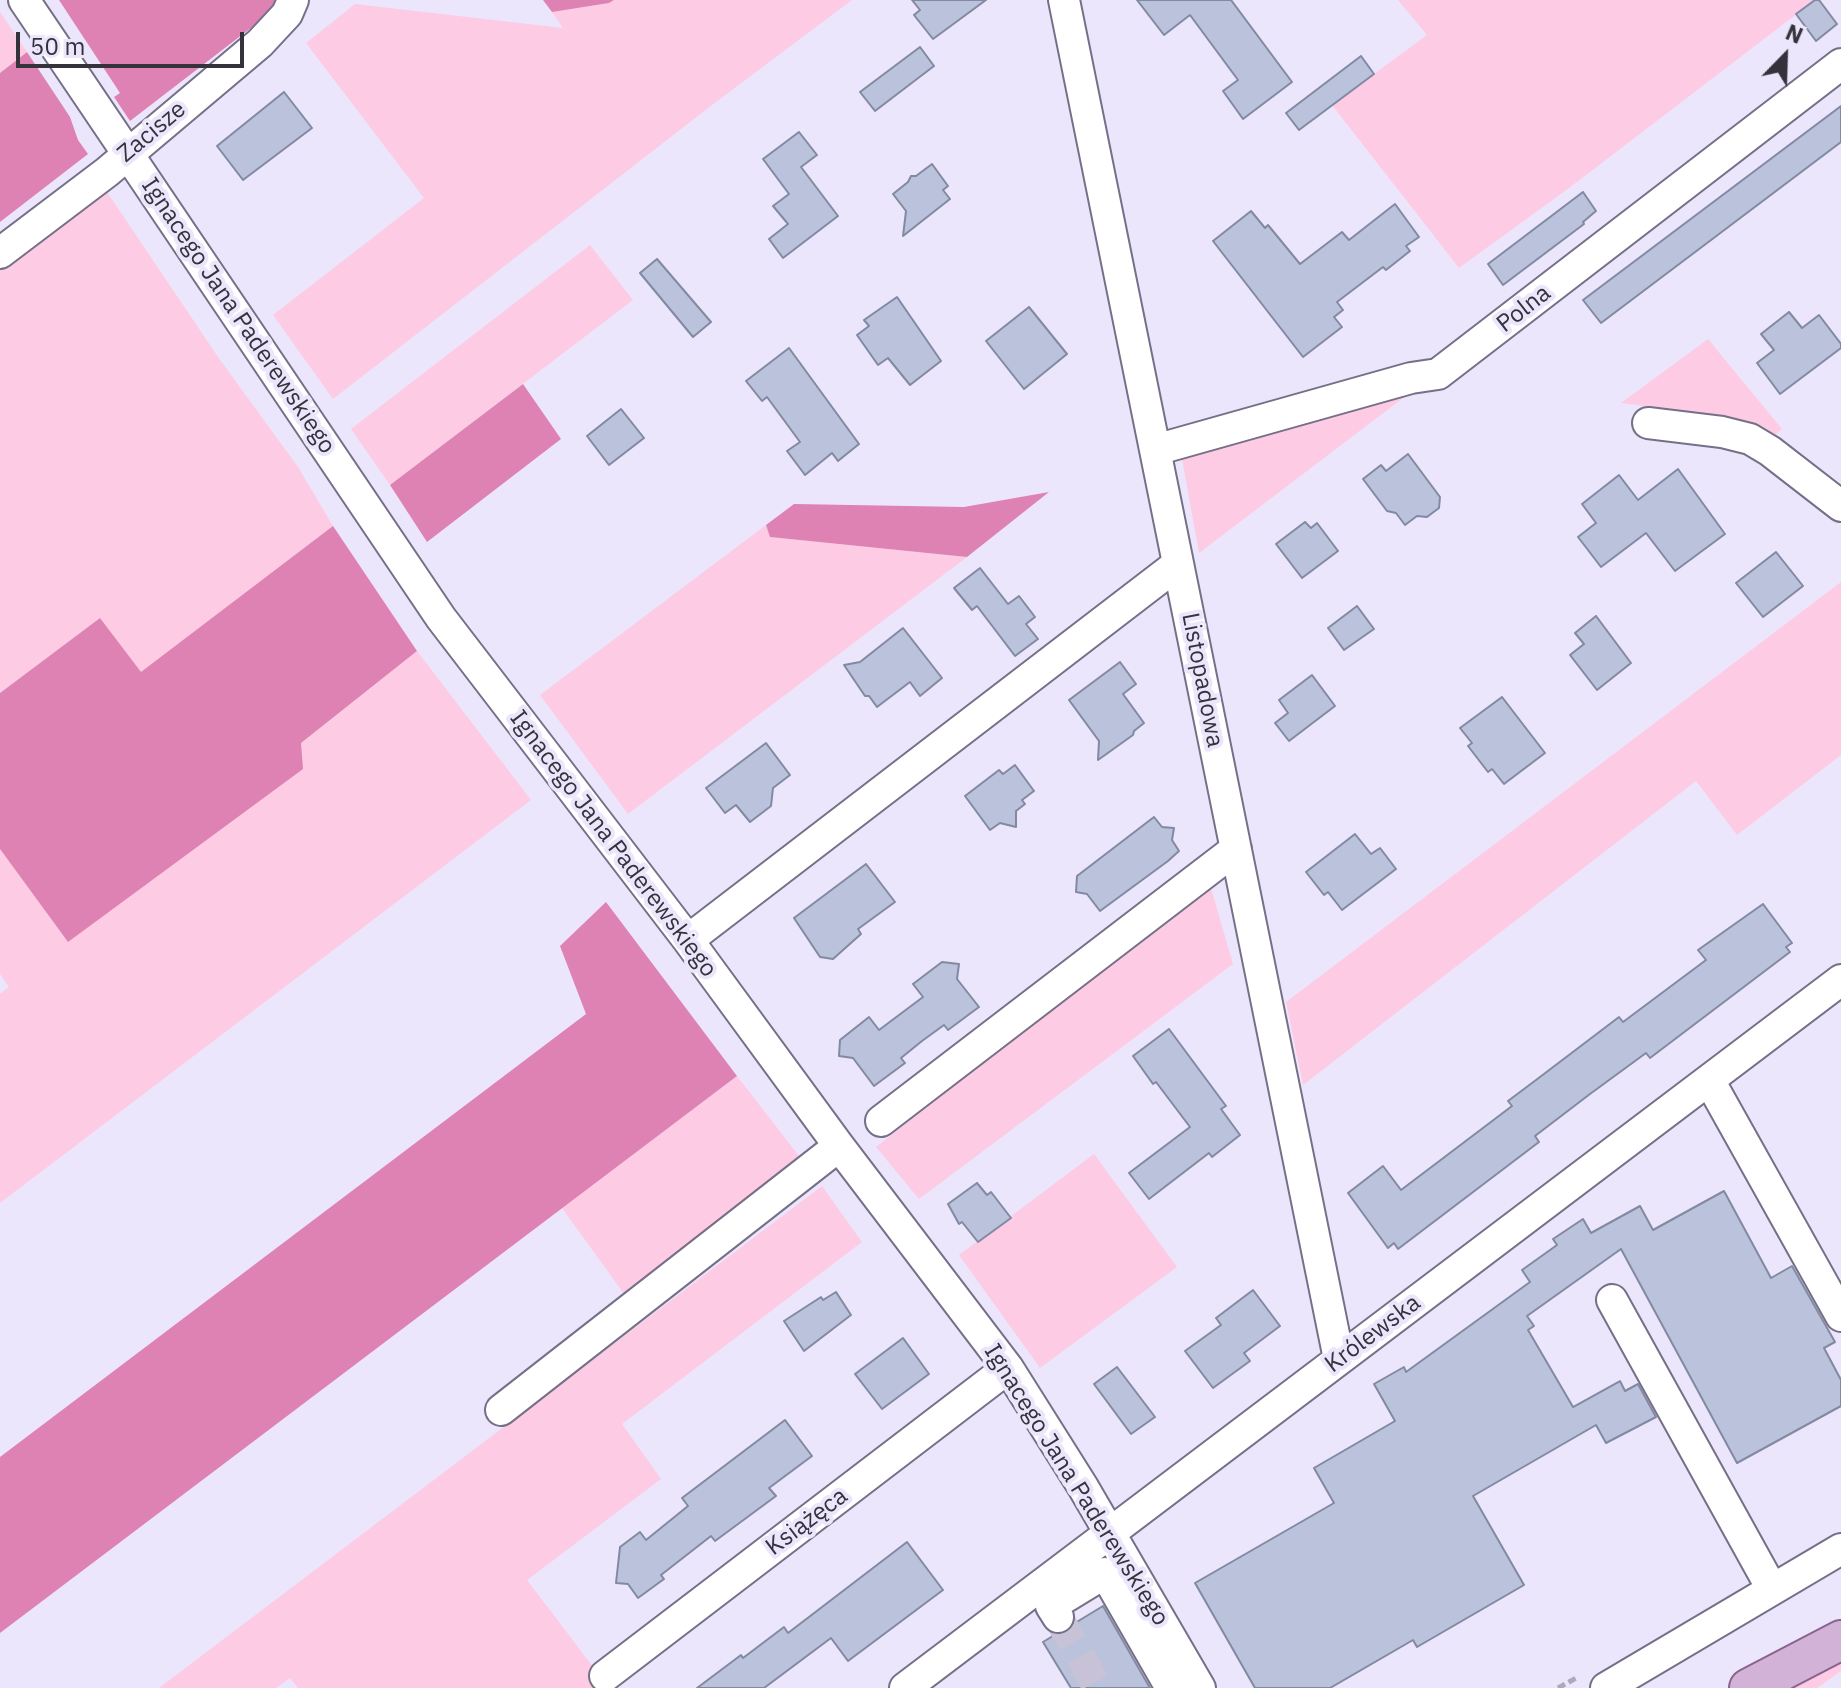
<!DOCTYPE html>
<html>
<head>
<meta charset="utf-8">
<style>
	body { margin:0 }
	#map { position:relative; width:1841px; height:1688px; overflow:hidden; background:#ece6fc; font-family:"IBM Plex Sans",sans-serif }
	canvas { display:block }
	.north { position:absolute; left:1745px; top:16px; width:80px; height:80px; -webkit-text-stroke:6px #ece6fc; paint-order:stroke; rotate:23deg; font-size:22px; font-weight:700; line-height:32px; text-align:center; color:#35323c }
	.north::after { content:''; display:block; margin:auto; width:28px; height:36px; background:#35323c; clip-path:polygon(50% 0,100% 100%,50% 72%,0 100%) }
	.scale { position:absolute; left:16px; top:32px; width:228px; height:36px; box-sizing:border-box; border:4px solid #35323c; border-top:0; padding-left:10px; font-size:24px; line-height:28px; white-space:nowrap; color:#35323c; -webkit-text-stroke:6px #ece6fc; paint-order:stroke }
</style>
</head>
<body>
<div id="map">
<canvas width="1841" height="1688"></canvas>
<div class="north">N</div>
<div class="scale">50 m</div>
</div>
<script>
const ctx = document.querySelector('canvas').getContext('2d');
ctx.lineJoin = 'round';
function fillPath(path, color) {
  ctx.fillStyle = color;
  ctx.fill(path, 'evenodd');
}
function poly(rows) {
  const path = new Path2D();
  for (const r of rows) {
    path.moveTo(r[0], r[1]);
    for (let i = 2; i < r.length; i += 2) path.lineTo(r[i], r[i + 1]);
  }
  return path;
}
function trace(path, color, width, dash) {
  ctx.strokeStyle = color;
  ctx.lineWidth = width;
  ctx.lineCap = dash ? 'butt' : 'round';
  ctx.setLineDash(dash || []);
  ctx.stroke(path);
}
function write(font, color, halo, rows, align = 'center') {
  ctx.font = font + ' "IBM Plex Sans",sans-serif';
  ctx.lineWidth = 8;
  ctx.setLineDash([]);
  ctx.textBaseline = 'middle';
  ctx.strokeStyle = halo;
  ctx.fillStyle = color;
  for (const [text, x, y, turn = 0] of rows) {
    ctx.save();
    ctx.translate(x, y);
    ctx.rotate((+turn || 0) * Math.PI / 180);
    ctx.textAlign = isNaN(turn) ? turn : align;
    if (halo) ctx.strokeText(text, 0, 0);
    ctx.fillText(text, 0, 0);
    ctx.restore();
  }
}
const green = poly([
	[614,0,852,0,712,105,333,399,273,315,424,198,306,43,355,4,563,28,552,12,609,3],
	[1398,0,1815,0,1569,188,1459,268,1332,105,1427,35],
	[0,12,27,52,0,73],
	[105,189,218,357,298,467,333,526,141,673,100,618,0,693,0,269],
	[590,245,633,300,390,485,351,429],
	[1708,339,1782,429,1770,439,1750,425,1722,416,1621,403],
	[1415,389,1199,553,1182,459,1188,454],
	[766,525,771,537,967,557,628,814,540,695],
	[1841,582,1841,755,1737,835,1696,781,1303,1085,1286,1002],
	[417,651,531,800,0,1203,0,994,9,987,0,974,0,849,68,942,105,914,301,743],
	[1210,885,1233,964,919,1199,876,1147],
	[737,1076,799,1156,797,1169,627,1298,562,1208],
	[1094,1154,1177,1267,1040,1368,959,1255],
	[822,1186,862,1242,622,1424,661,1479,527,1580,609,1688,298,1688,290,1678,276,1688,159,1688],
	[1841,1661,1841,1671,1817,1688,1793,1688]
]);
const forest = poly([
	[59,0,275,0,269,14,130,121,114,97,120,93],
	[543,0,614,0,609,3,552,12],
	[27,52,70,117,78,140,88,154,0,222,0,73],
	[523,384,561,439,427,542,390,485],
	[1049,492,967,557,770,537,766,525,794,504,964,507],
	[333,526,417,651,301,743,303,769,68,942,0,849,0,693,100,618,141,672],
	[606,902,737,1076,0,1633,0,1457,586,1014,560,946]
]);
const building = poly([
	[912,0,986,0,933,39,914,15,920,10,912,0],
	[1137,0,1231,0,1292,82,1243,119,1223,91,1238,80,1190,15,1164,35,1137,0],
	[1815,0,1819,0,1837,24,1816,41,1796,14,1815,0],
	[920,47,934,66,875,111,860,92,920,47],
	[1361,56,1374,74,1299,130,1286,113,1361,56],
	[284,92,312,128,243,180,217,146,284,92],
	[1841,106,1841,142,1601,323,1583,300,1841,106],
	[799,132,817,155,801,167,838,216,783,258,769,239,788,224,773,206,789,194,763,159,799,132],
	[932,164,948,186,943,190,950,199,903,236,906,211,893,194,908,182,911,176,916,176,932,164],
	[1583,192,1596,211,1583,222,1584,224,1503,285,1488,264,1583,192],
	[1395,204,1419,237,1406,246,1410,251,1386,270,1383,267,1337,302,1343,310,1334,317,1342,327,1303,357,1213,241,1251,211,1265,228,1268,225,1300,264,1342,232,1349,240,1395,204],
	[657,259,711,322,693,337,640,273,657,259],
	[897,297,941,361,910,385,888,358,878,365,857,335,869,326,864,320,897,297],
	[1029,307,1067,354,1024,389,986,341,1029,307],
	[1789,312,1802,328,1819,315,1841,344,1841,348,1780,394,1757,363,1774,350,1761,334,1789,312],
	[789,348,859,444,838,461,832,453,805,475,787,451,800,442,767,397,762,401,746,381,789,348],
	[621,409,644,438,609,465,587,436,621,409],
	[1408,454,1440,497,1439,508,1427,517,1417,516,1405,525,1396,513,1387,511,1363,479,1381,465,1386,471,1408,454],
	[1678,469,1725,534,1675,571,1646,533,1601,567,1578,537,1596,523,1582,504,1619,475,1638,500,1678,469],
	[1305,522,1311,528,1317,523,1338,551,1302,578,1276,544,1305,522],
	[1776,552,1803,586,1763,617,1736,583,1776,552],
	[980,568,1008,604,1019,596,1035,617,1026,624,1038,639,1015,656,977,606,972,610,954,588,980,568],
	[1357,606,1374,629,1344,650,1328,628,1357,606],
	[1596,616,1631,663,1597,690,1570,655,1584,644,1575,633,1596,616],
	[903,628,942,678,920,696,910,682,877,707,869,696,865,696,844,665,860,662,903,628],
	[1120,662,1136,684,1123,694,1144,723,1134,731,1133,735,1098,760,1099,741,1069,700,1120,662],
	[1312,675,1335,706,1289,741,1275,723,1288,713,1279,700,1312,675],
	[1502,697,1545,753,1504,784,1492,769,1488,772,1468,746,1472,743,1460,728,1502,697],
	[766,743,790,775,773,788,771,806,750,822,736,805,725,813,706,788,766,743],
	[1015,765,1034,791,1022,800,1025,804,1016,811,1016,827,1000,823,990,830,965,796,999,770,1003,774,1015,765],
	[1154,817,1162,827,1174,828,1172,840,1179,851,1168,861,1100,911,1087,894,1076,892,1077,876,1154,817],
	[1355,834,1371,854,1380,848,1396,869,1342,910,1328,892,1324,895,1306,872,1355,834],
	[866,864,895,902,858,929,861,934,833,959,820,957,794,918,866,864],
	[1763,904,1792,943,1786,947,1790,952,1650,1058,1646,1053,1590,1094,1535,1136,1539,1142,1398,1249,1394,1243,1388,1248,1348,1193,1383,1166,1401,1190,1512,1106,1508,1101,1536,1080,1619,1017,1623,1022,1706,960,1698,950,1763,904],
	[942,962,959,964,957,979,979,1007,948,1030,944,1025,922,1041,901,1058,905,1063,874,1086,853,1058,839,1056,840,1040,869,1017,879,1030,923,997,913,984,942,962],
	[1169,1029,1226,1106,1221,1109,1240,1135,1212,1157,1209,1153,1149,1199,1129,1173,1190,1127,1156,1082,1153,1084,1133,1056,1169,1029],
	[977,1183,987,1195,991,1192,1011,1218,978,1242,962,1222,959,1224,948,1204,977,1183],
	[1724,1191,1771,1278,1792,1266,1835,1342,1824,1348,1841,1380,1841,1406,1737,1463,1621,1249,1527,1316,1534,1326,1528,1330,1573,1407,1620,1381,1625,1391,1638,1384,1656,1417,1606,1443,1596,1425,1473,1496,1524,1585,1417,1647,1413,1640,1330,1688,1255,1688,1195,1583,1334,1503,1314,1468,1395,1421,1374,1384,1404,1367,1406,1372,1530,1282,1522,1270,1557,1245,1553,1239,1583,1219,1591,1233,1640,1206,1653,1230,1724,1191],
	[1253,1290,1280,1326,1244,1353,1250,1361,1213,1388,1185,1351,1221,1325,1216,1318,1253,1290],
	[836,1292,851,1315,804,1351,784,1321,821,1297,823,1300,836,1292],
	[903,1338,929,1374,882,1409,855,1374,903,1338],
	[1117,1367,1155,1417,1131,1434,1094,1384,1117,1367],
	[785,1420,812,1456,769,1488,776,1496,715,1541,711,1536,661,1575,664,1579,638,1598,628,1584,616,1583,620,1547,640,1532,646,1540,688,1506,682,1498,785,1420],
	[907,1542,943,1590,848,1661,831,1638,764,1688,697,1688,741,1655,743,1658,784,1627,788,1633,907,1542],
	[1103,1606,1150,1688,1071,1688,1043,1642,1056,1634,1067,1633,1075,1623,1103,1606]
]);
const minorTunnel = poly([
	[1058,1617,1098,1688]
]);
const path = poly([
	[1558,1688,1578,1677]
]);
const minor = poly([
	[24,0,441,618,688,940,839,1146,1008,1368,1083,1487,1200,1688],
	[1064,0,1339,1359],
	[0,253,107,172,260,43,287,14,293,0],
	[1648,423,1722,432,1750,439,1770,451,1841,506],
	[1155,450,1411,378,1438,374,1841,64],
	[688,940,1178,564],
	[1709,1080,1841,1316],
	[881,1121,1236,849],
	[1612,1300,1772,1589],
	[501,1410,839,1146],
	[1058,1617,1051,1606,1105,1573,1171,1688],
	[605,1676,1008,1368],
	[905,1688,1841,980],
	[1606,1688,1841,1549]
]);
const major = poly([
	[1749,1688,1841,1640]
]);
const streetNames = [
	["Zacisze",152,132,-40],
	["Polna",1524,309,-38],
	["Ignacego Jana Paderewskiego",238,316,56],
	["Listopadowa",1202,680,79],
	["Ignacego Jana Paderewskiego",613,844,53],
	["Królewska",1373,1334,-37],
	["Ignacego Jana Paderewskiego",1076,1485,58],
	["Książęca",807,1522,-37]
];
fillPath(green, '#fdcbe3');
fillPath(forest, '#dd82b2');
fillPath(building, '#bac2dc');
trace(building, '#8289a2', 2);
trace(minorTunnel, '#c7c2d6', 30, [30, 15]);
trace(minor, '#756f87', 34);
trace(major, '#88648f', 42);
trace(path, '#ada8ba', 5, [8, 4]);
trace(minor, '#fff', 30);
trace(major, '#d2b2d7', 38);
write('24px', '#35323c', '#ece6fc', streetNames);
</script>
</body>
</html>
